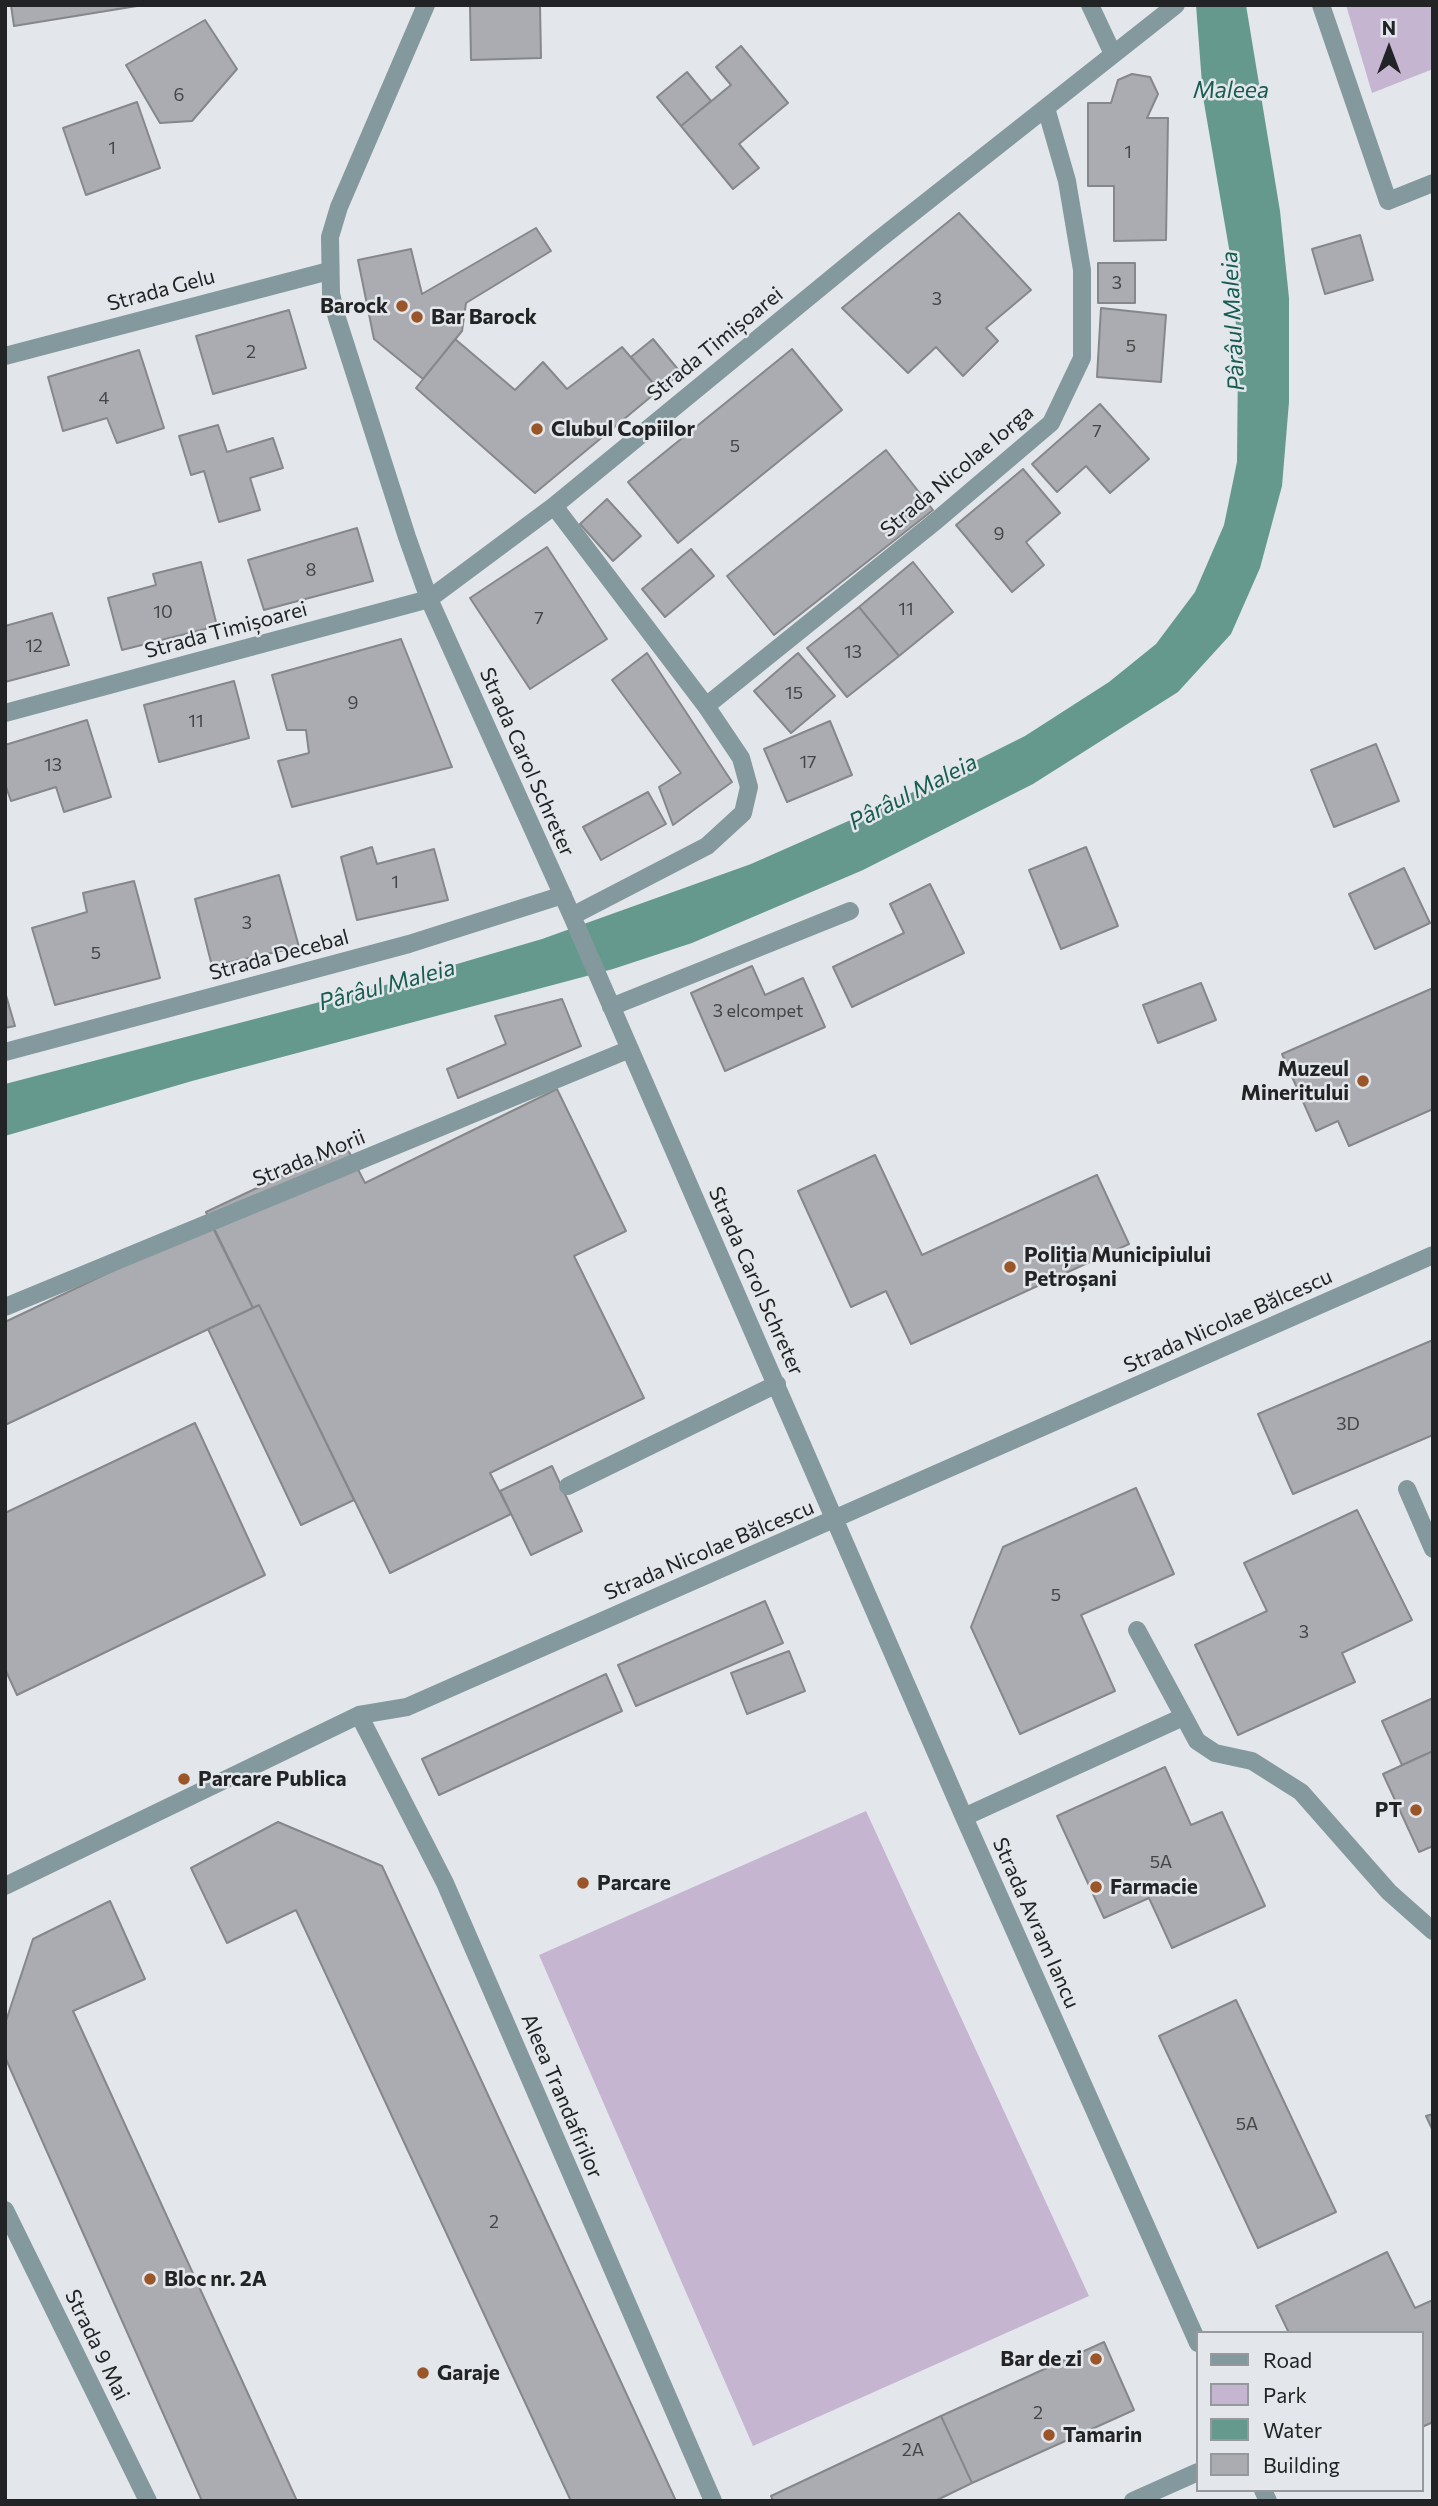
<!DOCTYPE html>
<html>
<head>
<meta charset="utf-8">
<style>
	body { margin:0 }
	#map { position:relative; width:1438px; height:2506px; overflow:hidden; background:#e3e7eb; font-family:Commissioner,sans-serif }
	canvas { display:block }
	.frame { position:absolute; inset:0; border:7px solid #212324; pointer-events:none }
	.legend { position:absolute; left:1196px; top:2331px; width:228px; height:161px; box-sizing:border-box; background:#e3e7eb; border:2px solid #95999b; margin:0; padding:9px 12px; list-style:none; font-size:21px; color:#212324 }
	.legend li { display:flex; align-items:center; gap:14px; height:35px }
	.legend b { width:35px; border:2px solid #95999b }
	.north { position:absolute; left:1354px; top:14px; width:70px; height:70px; -webkit-text-stroke:5px #e3e7eb; paint-order:stroke; rotate:0deg; font-size:19px; font-weight:700; line-height:28px; text-align:center; color:#212324 }
	.north::after { content:''; display:block; margin:auto; width:24px; height:32px; background:#212324; clip-path:polygon(50% 0,100% 100%,50% 72%,0 100%) }
</style>
</head>
<body>
<div id="map">
<canvas width="1438" height="2506"></canvas>
<div class="frame"></div>
<ul class="legend">
<li><b style="height:9px;background:#83999e"></b>Road</li>
<li><b style="height:19px;background:#c5b5d1"></b>Park</li>
<li><b style="height:19px;background:#66998e"></b>Water</li>
<li><b style="height:19px;background:#abacb1"></b>Building</li>
</ul>
<div class="north">N</div>
</div>
<script>
const ctx = document.querySelector('canvas').getContext('2d');
ctx.lineJoin = 'round';
function fillPath(path, color) {
  ctx.fillStyle = color;
  ctx.fill(path, 'evenodd');
}
function poly(rows) {
  const path = new Path2D();
  for (const r of rows) {
    path.moveTo(r[0], r[1]);
    for (let i = 2; i < r.length; i += 2) path.lineTo(r[i], r[i + 1]);
  }
  return path;
}
function trace(path, color, width, dash) {
  ctx.strokeStyle = color;
  ctx.lineWidth = width;
  ctx.lineCap = dash ? 'butt' : 'round';
  ctx.setLineDash(dash || []);
  ctx.stroke(path);
}
function write(font, color, halo, rows, align = 'center') {
  ctx.font = font + ' Commissioner,sans-serif';
  ctx.lineWidth = 5;
  ctx.setLineDash([]);
  ctx.textBaseline = 'middle';
  ctx.strokeStyle = halo;
  ctx.fillStyle = color;
  for (const [text, x, y, turn = 0] of rows) {
    ctx.save();
    ctx.translate(x, y);
    ctx.rotate((+turn || 0) * Math.PI / 180);
    ctx.textAlign = isNaN(turn) ? turn : align;
    if (halo) ctx.strokeText(text, 0, 0);
    ctx.fillText(text, 0, 0);
    ctx.restore();
  }
}
const green = poly([
	[1346,5,1433,5,1433,69,1372,93],
	[866,1811,1089,2296,753,2446,539,1955]
]);
const water = poly([
	[1196,5,1246,5,1280,211,1289,298,1289,402,1282,486,1260,568,1231,634,1178,692,1033,784,863,870,692,943,613,969,192,1081,5,1136,5,1084,389,984,542,939,751,864,905,796,1025,736,1109,682,1156,644,1195,592,1224,525,1237,462,1238,358,1232,266,1203,97]
]);
const building = poly([
	[11,5,137,5,137,6,14,26,11,5],
	[470,5,540,5,541,58,471,60,470,5],
	[205,20,237,69,192,121,160,123,126,65,205,20],
	[741,46,788,103,739,144,759,168,733,189,681,126,731,85,716,67,741,46],
	[687,72,711,101,681,126,657,97,687,72],
	[1132,74,1150,77,1158,94,1147,118,1168,118,1166,240,1114,241,1114,186,1088,186,1088,103,1111,103,1118,80,1132,74],
	[137,102,160,168,86,195,63,128,137,102],
	[959,213,1031,290,986,328,998,341,963,376,936,347,908,373,842,308,959,213],
	[536,228,551,251,466,303,462,331,423,379,374,339,358,260,411,249,422,294,536,228],
	[1360,235,1373,280,1325,294,1312,249,1360,235],
	[1098,263,1135,263,1135,303,1098,303,1098,263],
	[1101,308,1166,315,1161,382,1097,377,1101,308],
	[289,310,306,368,213,394,196,336,289,310],
	[455,339,515,390,543,362,567,389,622,347,659,390,535,493,416,388,455,339],
	[653,339,681,373,659,390,631,357,653,339],
	[792,349,842,410,678,543,628,482,792,349],
	[139,350,164,428,117,443,107,418,63,431,48,377,139,350],
	[1100,404,1149,459,1110,493,1086,466,1057,492,1032,464,1100,404],
	[218,425,227,452,273,438,283,468,250,478,260,510,219,522,204,471,191,475,179,436,218,425],
	[886,450,933,510,774,635,727,576,886,450],
	[1023,469,1060,513,1026,542,1044,565,1012,592,956,525,1023,469],
	[607,499,641,536,613,561,580,524,607,499],
	[357,528,373,581,264,610,248,560,357,528],
	[547,547,607,639,530,689,470,598,547,547],
	[691,549,714,576,665,617,642,589,691,549],
	[201,562,217,626,122,650,108,598,156,585,153,574,201,562],
	[913,562,953,612,899,656,859,607,913,562],
	[859,607,899,656,847,697,807,648,859,607],
	[52,613,69,665,5,682,5,626,52,613],
	[401,639,452,767,292,807,278,761,309,753,306,730,287,730,272,675,401,639],
	[647,653,732,782,673,825,659,787,681,773,612,680,647,653],
	[798,653,835,696,791,733,754,691,798,653],
	[234,681,249,738,159,762,144,705,234,681],
	[87,720,111,797,64,812,56,787,11,801,5,784,5,745,87,720],
	[830,721,852,775,787,802,764,749,830,721],
	[1376,744,1399,801,1334,827,1311,770,1376,744],
	[648,792,666,824,601,860,583,827,648,792],
	[372,847,377,864,434,849,448,900,357,920,341,857,372,847],
	[1086,847,1118,926,1061,949,1029,870,1086,847],
	[1404,868,1430,923,1375,949,1349,894,1404,868],
	[279,875,299,947,212,966,195,899,279,875],
	[134,881,160,978,55,1005,32,928,87,912,83,893,134,881],
	[930,884,964,953,852,1007,833,967,904,933,890,904,930,884],
	[752,966,765,995,803,978,825,1027,725,1071,691,993,752,966],
	[1201,983,1216,1020,1158,1043,1143,1005,1201,983],
	[1433,988,1433,1109,1349,1146,1338,1121,1316,1131,1282,1054,1433,988],
	[5,992,15,1026,5,1028,5,992],
	[562,999,581,1046,458,1098,447,1069,506,1044,495,1016,562,999],
	[557,1089,626,1231,574,1256,644,1398,490,1473,511,1514,390,1573,259,1305,253,1308,206,1212,346,1146,365,1183,557,1089],
	[875,1155,922,1255,1097,1175,1129,1244,911,1344,886,1291,851,1307,798,1191,875,1155],
	[211,1224,253,1308,5,1425,5,1322,211,1224],
	[259,1305,354,1500,301,1525,208,1329,259,1305],
	[1433,1340,1433,1435,1293,1494,1258,1414,1433,1340],
	[195,1423,265,1575,17,1695,5,1669,5,1513,195,1423],
	[552,1466,582,1531,531,1555,500,1491,552,1466],
	[1136,1488,1174,1574,1081,1615,1115,1691,1020,1734,971,1627,1003,1547,1136,1488],
	[1357,1510,1412,1620,1342,1653,1355,1682,1238,1735,1195,1645,1267,1611,1244,1563,1357,1510],
	[765,1601,783,1643,636,1706,618,1665,765,1601],
	[789,1651,805,1691,747,1714,731,1673,789,1651],
	[606,1674,622,1711,439,1795,422,1759,606,1674],
	[1433,1698,1433,1751,1402,1765,1382,1721,1433,1698],
	[1433,1751,1433,1846,1419,1852,1383,1774,1433,1751],
	[1165,1767,1191,1825,1222,1812,1265,1906,1172,1948,1149,1898,1104,1918,1057,1816,1165,1767],
	[278,1822,382,1866,676,2501,571,2501,296,1910,227,1943,191,1868,278,1822],
	[110,1901,145,1979,73,2011,297,2501,202,2501,5,2057,5,2024,33,1939,110,1901],
	[1236,2000,1336,2212,1258,2248,1159,2036,1236,2000],
	[1433,2114,1433,2131,1426,2116,1433,2114],
	[1387,2252,1415,2308,1433,2300,1433,2422,1422,2427,1422,2333,1289,2333,1276,2306,1387,2252],
	[1104,2342,1134,2410,972,2483,941,2416,1104,2342],
	[941,2416,972,2483,935,2501,773,2501,771,2496,941,2416]
]);
const minor = poly([
	[426,5,339,207,330,237,331,294,337,318,407,537,429,599,572,916,964,1817,1198,2343],
	[1090,5,1113,54],
	[1321,5,1388,201,1433,183],
	[5,356,329,271],
	[554,506,706,706,937,520,1051,423,1082,358,1082,270,1067,181,1046,108],
	[5,713,429,599,554,506,877,241,1176,5],
	[572,916,707,846,743,813,749,787,741,758,706,706],
	[611,1007,850,911],
	[5,1052,409,944,563,895],
	[5,1307,630,1049],
	[568,1486,777,1384],
	[1407,1489,1433,1549],
	[1137,1630,1197,1741,1215,1753,1252,1761,1301,1792,1389,1892,1433,1931],
	[359,1715,445,1883,713,2501],
	[964,1817,1183,1717],
	[5,1886,359,1715,407,1707,1433,1255],
	[5,2210,148,2501],
	[1263,2490,1268,2501],
	[1133,2501,1198,2472]
]);
const markers = [
	[402,306,7,"#9a5529"],
	[417,317,7,"#9a5529"],
	[537,429,7,"#9a5529"],
	[1363,1081,7,"#9a5529"],
	[1010,1267,7,"#9a5529"],
	[184,1779,7,"#9a5529"],
	[1416,1810,7,"#9a5529"],
	[583,1883,7,"#9a5529"],
	[1096,1887,7,"#9a5529"],
	[150,2279,7,"#9a5529"],
	[1096,2359,7,"#9a5529"],
	[423,2373,7,"#9a5529"],
	[1049,2435,7,"#9a5529"]
];
const numberNames = [
	["6",179,95],
	["1",112,148],
	["1",1128,152],
	["3",1117,283],
	["3",937,299],
	["5",1131,346],
	["2",251,352],
	["4",104,398],
	["7",1097,431],
	["5",735,446],
	["9",999,534],
	["8",311,570],
	["11",906,609],
	["10",163,612],
	["7",539,618],
	["12",34,646],
	["13",853,652],
	["15",794,693],
	["9",353,703],
	["11",196,721],
	["17",808,762],
	["13",53,765],
	["1",395,882],
	["3",247,923],
	["5",96,953],
	["3 elcompet",758,1011],
	["3D",1348,1424],
	["5",1056,1595],
	["3",1304,1632],
	["5A",1161,1862],
	["5A",1247,2124],
	["2",494,2222],
	["2",1038,2413],
	["2A",913,2450]
];
const streetNames = [
	["Strada Gelu",161,290,-15],
	["Strada Timișoarei",715,344,-39],
	["Strada Nicolae Iorga",957,471,-40],
	["Strada Timișoarei",226,630,-15],
	["Strada Carol Schreter",527,762,66],
	["Strada Decebal",279,955,-15],
	["Strada Morii",309,1158,-22],
	["Strada Carol Schreter",756,1281,66],
	["Strada Nicolae Bălcescu",1228,1321,-24],
	["Strada Nicolae Bălcescu",709,1550,-23],
	["Strada Avram Iancu",1036,1923,66],
	["Aleea Trandafirilor",562,2096,67],
	["Strada 9 Mai",97,2345,64]
];
const poiNames = [
	["Barock",388,306,"right"],
	["Bar Barock",431,317],
	["Clubul Copiilor",551,429],
	["Muzeul",1349,1069,"right"],
	["Mineritului",1349,1093,"right"],
	["Poliția Municipiului",1024,1255],
	["Petroșani",1024,1279],
	["Parcare Publica",198,1779],
	["PT",1402,1810,"right"],
	["Parcare",597,1883],
	["Farmacie",1110,1887],
	["Bloc nr. 2A",164,2279],
	["Bar de zi",1082,2359,"right"],
	["Garaje",437,2373],
	["Tamarin",1063,2435]
];
const waterNames = [
	["Maleea",1231,90],
	["Pârâul Maleia",1233,321,-93],
	["Pârâul Maleia",913,792,-27],
	["Pârâul Maleia",387,985,-15]
];
fillPath(green, '#c5b5d1');
fillPath(water, '#66998e');
fillPath(building, '#abacb1');
trace(building, '#86878b', 2);
trace(minor, '#83999e', 18);
for (const [x, y, r, color] of markers) {
  const dot = new Path2D();
  dot.arc(x, y, r, 0, 2 * Math.PI);
  ctx.fillStyle = color;
  ctx.fill(dot);
  trace(dot, '#e3e7eb', 2.5);
}
write('18px', '#444547', null, numberNames);
write('21px', '#212324', '#e3e7eb', streetNames);
write('bold 21px', '#212324', '#e3e7eb', poiNames, 'left');
write('italic 23px', '#175c50', '#e3e7eb', waterNames);
</script>
</body>
</html>
